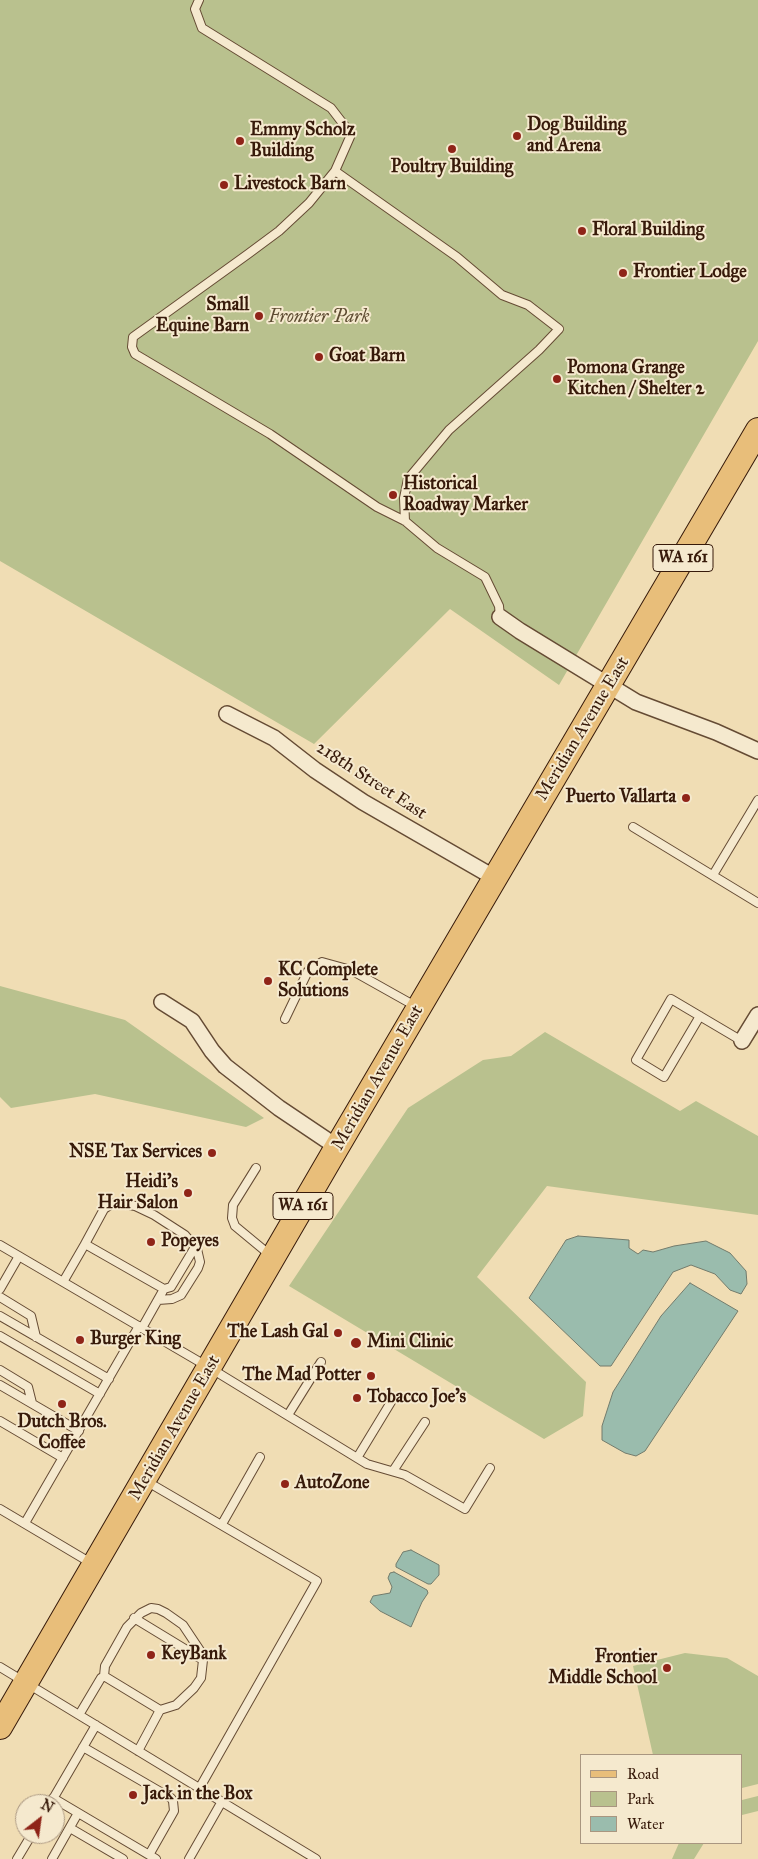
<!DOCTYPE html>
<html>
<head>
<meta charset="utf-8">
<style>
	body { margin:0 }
	#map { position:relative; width:758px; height:1859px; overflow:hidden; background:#f0ddb4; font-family:"IM FELL Great Primer",serif }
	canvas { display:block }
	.legend { position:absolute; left:580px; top:1754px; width:162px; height:90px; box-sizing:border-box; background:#f5e9ce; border:1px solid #a99680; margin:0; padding:6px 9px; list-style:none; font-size:15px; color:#371a0a }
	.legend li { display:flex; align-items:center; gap:10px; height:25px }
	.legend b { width:25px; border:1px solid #a99680 }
	.north { position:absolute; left:15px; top:1794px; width:50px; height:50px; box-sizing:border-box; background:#f5e9ce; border:1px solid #a99680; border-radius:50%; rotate:30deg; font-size:14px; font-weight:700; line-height:20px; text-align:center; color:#371a0a }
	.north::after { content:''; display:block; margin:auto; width:18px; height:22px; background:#8f2418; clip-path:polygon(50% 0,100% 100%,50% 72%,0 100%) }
</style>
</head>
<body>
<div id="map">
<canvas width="758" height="1859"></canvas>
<ul class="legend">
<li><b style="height:6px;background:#e8be7a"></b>Road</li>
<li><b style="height:14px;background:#b9c18e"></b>Park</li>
<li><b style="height:14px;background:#9abcad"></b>Water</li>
</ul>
<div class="north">N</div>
</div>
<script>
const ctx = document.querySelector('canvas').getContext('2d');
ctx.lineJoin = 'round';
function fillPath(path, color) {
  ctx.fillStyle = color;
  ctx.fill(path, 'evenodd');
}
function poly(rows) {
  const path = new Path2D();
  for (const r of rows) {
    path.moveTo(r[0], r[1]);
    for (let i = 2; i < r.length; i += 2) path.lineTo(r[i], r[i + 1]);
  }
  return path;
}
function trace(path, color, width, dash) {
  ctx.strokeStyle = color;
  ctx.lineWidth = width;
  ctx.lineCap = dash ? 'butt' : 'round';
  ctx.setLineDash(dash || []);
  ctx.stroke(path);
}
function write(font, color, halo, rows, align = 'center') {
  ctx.font = font + ' "IM FELL Great Primer",serif';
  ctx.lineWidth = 4;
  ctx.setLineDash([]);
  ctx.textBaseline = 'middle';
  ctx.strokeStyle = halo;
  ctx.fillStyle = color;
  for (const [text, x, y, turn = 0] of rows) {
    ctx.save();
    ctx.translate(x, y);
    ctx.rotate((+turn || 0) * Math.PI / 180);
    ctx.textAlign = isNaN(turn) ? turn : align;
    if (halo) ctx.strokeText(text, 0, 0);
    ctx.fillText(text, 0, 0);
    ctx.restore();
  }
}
const green = poly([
	[0,0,758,0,758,341,559,685,450,609,314,744,0,561],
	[0,986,125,1020,264,1118,246,1127,95,1094,11,1108,0,1097],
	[545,1032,680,1111,696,1101,758,1136,758,1215,547,1186,477,1277,586,1382,583,1416,544,1439,289,1286,408,1108,483,1060,511,1056],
	[685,1653,727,1658,758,1676,758,1784,742,1788,742,1755,653,1755,633,1666],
	[758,1796,758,1811,742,1815,742,1800],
	[679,1843,704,1843,694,1859,672,1859]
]);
const water = poly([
	[578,1236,629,1240,629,1248,638,1254,643,1250,653,1252,674,1246,706,1241,730,1253,746,1271,747,1284,741,1294,730,1290,715,1274,691,1265,673,1272,611,1366,600,1366,529,1298,566,1240,578,1236],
	[690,1283,738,1311,645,1451,636,1456,625,1453,602,1440,602,1426,613,1392,661,1316,690,1283],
	[411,1550,439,1565,439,1575,431,1584,428,1584,396,1567,396,1564,403,1552,411,1550],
	[394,1572,427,1590,428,1593,422,1602,411,1627,380,1611,370,1602,373,1596,390,1593,392,1587,388,1578,390,1573,394,1572]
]);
const lane = poly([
	[199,0,195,9,202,28,331,108,351,134,350,137,335,171,309,203,279,231,248,254,133,337,132,347,135,354,270,434,377,507,405,521,437,548,485,577,499,606,500,617],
	[335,171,457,257,502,295,528,305,559,329,539,350,449,430,408,479,404,498,405,521],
	[633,827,758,903],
	[713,875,758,800],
	[700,1016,664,1077,636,1060,671,999,742,1041],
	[285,1019,308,971,322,962,351,970,417,1007],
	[256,1168,233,1205,232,1218,235,1226,270,1255],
	[85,1244,104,1209,113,1203,118,1203,135,1206,154,1215,185,1235,197,1249,200,1262,198,1268,181,1295,172,1299,158,1300],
	[0,1245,210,1368,367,1464,405,1475,465,1509,490,1468],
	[63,1282,85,1244,164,1289,142,1328],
	[0,1289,19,1256],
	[164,1289,171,1287,195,1247],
	[0,1297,31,1316,36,1337],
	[0,1316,109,1379],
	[0,1336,100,1394],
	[0,1370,28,1387,32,1403],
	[0,1385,79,1431],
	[288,1415,321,1362],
	[0,1421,63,1458],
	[357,1458,391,1402],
	[393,1471,425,1422],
	[146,1481,317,1581,199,1789],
	[0,1509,91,1563],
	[25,1523,139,1326],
	[222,1524,260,1457],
	[134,1618,203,1660],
	[0,1667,316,1859],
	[104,1676,160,1710,138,1751],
	[79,1715,101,1678,104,1676,105,1666,127,1627,141,1613,151,1608,158,1609,166,1613,183,1625,201,1652,203,1660,201,1678,194,1688,176,1705,160,1710],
	[83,1747,171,1798,173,1801,174,1811,149,1855],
	[53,1798,156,1859],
	[50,1804,96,1725],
	[70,1828,123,1859],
	[17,1859,32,1834],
	[52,1859,78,1813],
	[189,1859,221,1803]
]);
const street = poly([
	[500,617,520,631,636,702,716,732,758,751],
	[227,714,274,738,315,770,363,802,495,878],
	[162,1002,192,1021,212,1051,225,1066,279,1108,337,1147],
	[742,1041,758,1015]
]);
const primary = poly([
	[0,1727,337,1147,758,430]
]);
const markers = [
	[517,136,5,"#8f2418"],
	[240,141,5,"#8f2418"],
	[452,149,5,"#8f2418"],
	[224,185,5,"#8f2418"],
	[582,231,5,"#8f2418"],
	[623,273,5,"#8f2418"],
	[259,316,5,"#8f2418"],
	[319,357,5,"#8f2418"],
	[557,379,5,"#8f2418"],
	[393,495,5,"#8f2418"],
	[686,798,5,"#8f2418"],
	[268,981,5,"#8f2418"],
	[212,1153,5,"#8f2418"],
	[188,1193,5,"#8f2418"],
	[151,1242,5,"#8f2418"],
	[338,1333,5,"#8f2418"],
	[80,1340,5,"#8f2418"],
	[356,1343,6,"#8f2418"],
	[371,1376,5,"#8f2418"],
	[357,1398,5,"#8f2418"],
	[62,1404,5,"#8f2418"],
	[285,1484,5,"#8f2418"],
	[151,1655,5,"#8f2418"],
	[667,1668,5,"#8f2418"],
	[133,1795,5,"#8f2418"]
];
const shields = [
	[683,558,60],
	[303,1206,60]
];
const shieldNames = [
	["WA 161",683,558],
	["WA 161",303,1206]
];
const poiNames = [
	["Dog Building",527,126],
	["and Arena",527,147],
	["Emmy Scholz",250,131],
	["Building",250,152],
	["Poultry Building",452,168,"center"],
	["Livestock Barn",234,185],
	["Floral Building",592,231],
	["Frontier Lodge",633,273],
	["Small",249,306,"right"],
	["Equine Barn",249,327,"right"],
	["Goat Barn",329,357],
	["Pomona Grange",567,369],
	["Kitchen / Shelter 2",567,390],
	["Historical",403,485],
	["Roadway Marker",403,506],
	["Puerto Vallarta",676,798,"right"],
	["KC Complete",278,971],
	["Solutions",278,992],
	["NSE Tax Services",202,1153,"right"],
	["Heidi's",178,1183,"right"],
	["Hair Salon",178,1204,"right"],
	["Popeyes",161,1242],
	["The Lash Gal",328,1333,"right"],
	["Burger King",90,1340],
	["Mini Clinic",367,1343],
	["The Mad Potter",361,1376,"right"],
	["Tobacco Joe's",367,1398],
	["Dutch Bros.",62,1423,"center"],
	["Coffee",62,1444,"center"],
	["AutoZone",295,1484],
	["KeyBank",161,1655],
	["Frontier",657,1658,"right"],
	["Middle School",657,1679,"right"],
	["Jack in the Box",143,1795]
];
const parkNames = [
	["Frontier Park",319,318]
];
const streetNames = [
	["Meridian Avenue East",583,729,-59],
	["218th Street East",371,781,33],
	["Meridian Avenue East",378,1078,-60],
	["Meridian Avenue East",175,1428,-60]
];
fillPath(green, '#b9c18e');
fillPath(water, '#9abcad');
trace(water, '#727b6c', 1);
trace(lane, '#654b34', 10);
trace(street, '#654b34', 18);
trace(primary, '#371a0a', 26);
trace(lane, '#f5e9ce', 8);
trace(street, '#f5e9ce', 15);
trace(primary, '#e8be7a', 24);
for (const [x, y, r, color] of markers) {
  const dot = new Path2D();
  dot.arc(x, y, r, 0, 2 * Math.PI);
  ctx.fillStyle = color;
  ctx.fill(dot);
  trace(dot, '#f5e9ce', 2);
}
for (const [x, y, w] of shields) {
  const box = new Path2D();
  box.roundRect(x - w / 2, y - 13.5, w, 27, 4);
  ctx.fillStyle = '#f5e9ce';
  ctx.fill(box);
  trace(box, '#371a0a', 1);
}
write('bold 16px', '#371a0a', null, shieldNames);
write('bold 18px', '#371a0a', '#f5e9ce', poiNames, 'left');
write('italic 18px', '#5e4c32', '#f5e9ce', parkNames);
write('18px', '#371a0a', '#f5e9ce', streetNames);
</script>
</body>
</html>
